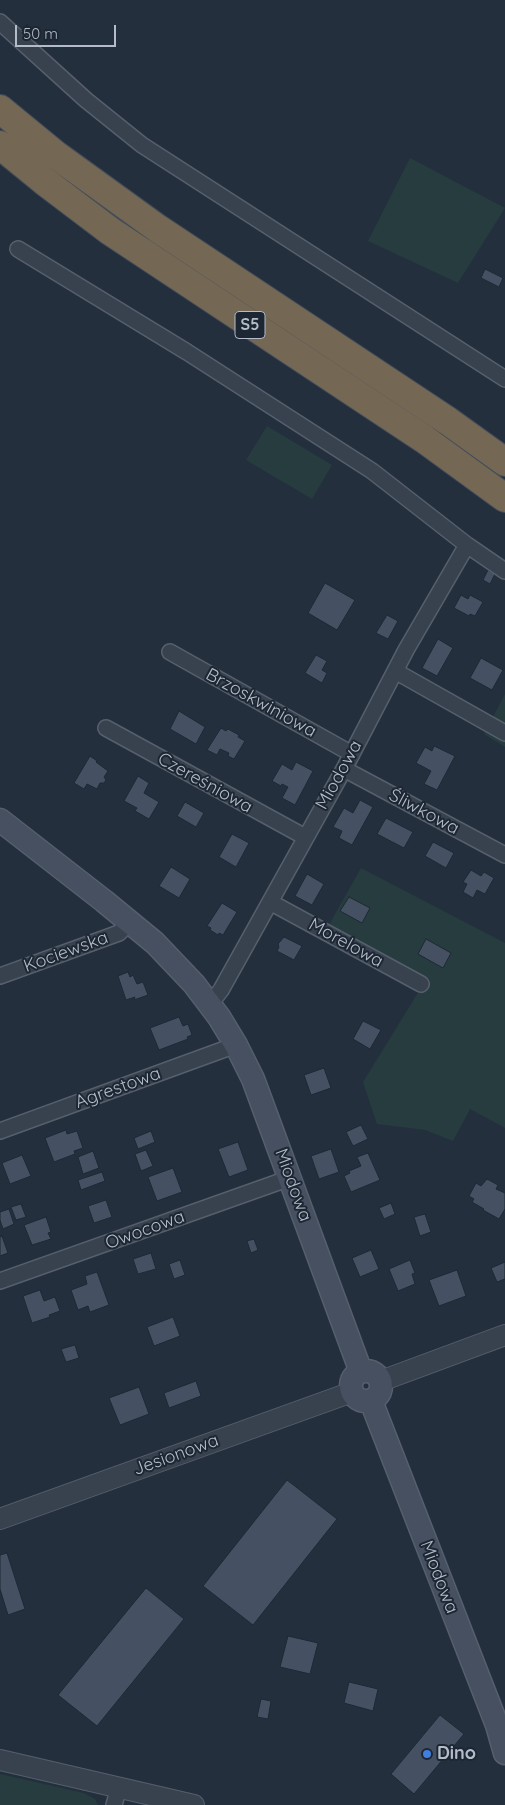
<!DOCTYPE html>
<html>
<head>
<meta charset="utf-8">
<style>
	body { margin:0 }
	#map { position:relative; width:505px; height:1805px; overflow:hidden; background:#242f3e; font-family:Quicksand,sans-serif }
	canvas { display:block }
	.scale { position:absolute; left:15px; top:25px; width:101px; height:22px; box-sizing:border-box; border:2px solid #b4bcc9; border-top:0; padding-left:6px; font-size:15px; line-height:18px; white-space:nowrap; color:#b4bcc9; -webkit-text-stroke:4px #1d2633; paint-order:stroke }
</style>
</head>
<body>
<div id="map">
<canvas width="505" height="1805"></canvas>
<div class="scale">50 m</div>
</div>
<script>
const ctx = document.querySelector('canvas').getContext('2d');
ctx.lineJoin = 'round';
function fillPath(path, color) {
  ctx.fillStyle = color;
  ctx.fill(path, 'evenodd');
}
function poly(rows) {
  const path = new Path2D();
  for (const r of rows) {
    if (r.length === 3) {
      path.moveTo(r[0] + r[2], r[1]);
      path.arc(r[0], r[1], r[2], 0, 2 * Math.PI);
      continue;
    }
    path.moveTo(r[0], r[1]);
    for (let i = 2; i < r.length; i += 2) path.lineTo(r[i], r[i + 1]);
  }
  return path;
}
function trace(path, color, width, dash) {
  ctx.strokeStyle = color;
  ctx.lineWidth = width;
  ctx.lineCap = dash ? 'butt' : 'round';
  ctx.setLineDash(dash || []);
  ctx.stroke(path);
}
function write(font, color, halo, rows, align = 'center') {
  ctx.font = font + ' Quicksand,sans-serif';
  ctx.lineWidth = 4;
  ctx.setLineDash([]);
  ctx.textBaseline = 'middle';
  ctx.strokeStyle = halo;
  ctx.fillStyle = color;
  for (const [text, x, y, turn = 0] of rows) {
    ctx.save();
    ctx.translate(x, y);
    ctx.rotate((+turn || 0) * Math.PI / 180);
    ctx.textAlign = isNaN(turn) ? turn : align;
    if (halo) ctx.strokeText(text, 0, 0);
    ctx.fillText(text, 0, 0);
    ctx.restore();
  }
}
const green = poly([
	[410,158,505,208,458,283,368,241],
	[267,426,332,465,312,499,246,460],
	[505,694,505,747,484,734],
	[361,868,505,943,505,1128,470,1109,453,1141,425,1130,377,1124,363,1082,419,991,321,939],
	[0,1774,84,1793,95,1799,98,1805,0,1805]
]);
const building = poly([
	[485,269,503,278,499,287,481,278,485,269],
	[488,570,495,574,490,584,483,580,488,570],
	[325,583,355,600,337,630,308,613,325,583],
	[461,595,468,599,470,595,483,602,475,616,470,614,469,616,454,608,461,595],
	[387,615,398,621,388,639,376,633,387,615],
	[438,639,453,648,437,676,422,668,438,639],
	[316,655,327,661,322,670,327,673,322,683,305,673,316,655],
	[481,658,503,670,492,690,470,678,481,658],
	[179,711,205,727,196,744,170,729,179,711],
	[221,728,226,731,228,729,239,735,238,737,245,741,234,759,228,756,229,753,220,749,217,755,207,750,221,728],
	[434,746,455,756,437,790,424,784,431,771,416,763,425,747,432,751,434,746],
	[90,756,97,761,96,762,108,771,104,777,106,780,104,783,100,783,97,789,87,784,84,789,74,783,90,756],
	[296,762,313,771,295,805,282,798,288,787,282,784,281,786,272,781,282,764,292,770,296,762],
	[138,776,149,783,144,793,159,802,149,819,135,811,137,808,124,801,138,776],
	[360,800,373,807,352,845,339,838,342,831,333,827,344,808,353,813,360,800],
	[185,802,204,813,196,827,177,816,185,802],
	[386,818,413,832,404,848,377,834,386,818],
	[232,834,249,843,236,867,219,857,232,834],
	[433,842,454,853,446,868,425,856,433,842],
	[171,867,190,879,179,898,159,886,171,867],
	[471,870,481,876,484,872,494,878,485,894,477,890,473,898,463,892,467,884,463,882,471,870],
	[307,874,324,884,312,905,295,896,307,874],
	[349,897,370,908,362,923,340,911,349,897],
	[222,903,237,912,223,935,219,933,218,935,210,930,211,928,207,926,222,903],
	[284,937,302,946,294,960,277,951,279,947,278,944,284,937],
	[426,939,451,953,443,968,418,954,426,939],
	[128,972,130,977,133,975,137,984,143,982,148,995,134,1000,135,997,126,1000,118,976,128,972],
	[179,1017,183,1026,188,1024,192,1035,187,1037,188,1039,159,1050,150,1028,179,1017],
	[363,1021,381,1030,370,1049,353,1039,363,1021],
	[324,1068,331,1088,311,1095,304,1075,324,1068],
	[361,1125,368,1139,353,1146,346,1132,361,1125],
	[66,1130,67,1134,77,1131,83,1148,74,1151,75,1154,54,1162,45,1138,66,1130],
	[151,1131,155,1142,138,1149,134,1138,151,1131],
	[238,1142,248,1170,229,1177,218,1149,238,1142],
	[331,1149,339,1172,319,1179,311,1156,331,1149],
	[146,1150,153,1166,141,1171,135,1154,146,1150],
	[93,1151,99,1168,83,1174,78,1157,93,1151],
	[368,1153,380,1180,351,1192,344,1176,350,1173,349,1171,361,1166,357,1157,368,1153],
	[22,1155,31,1176,10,1184,2,1163,22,1155],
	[173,1168,182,1192,157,1201,148,1177,173,1168],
	[102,1172,105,1181,81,1190,78,1180,102,1172],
	[487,1179,498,1185,496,1189,505,1193,505,1209,499,1219,483,1210,484,1209,472,1202,474,1199,469,1196,476,1183,481,1186,487,1179],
	[106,1200,112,1217,94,1223,88,1206,106,1200],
	[391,1203,395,1214,384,1219,379,1208,391,1203],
	[21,1204,26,1217,16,1220,11,1207,21,1204],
	[9,1209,14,1224,3,1229,0,1220,0,1212,9,1209],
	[425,1214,431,1232,420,1236,414,1217,425,1214],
	[46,1217,51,1232,48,1233,51,1239,32,1245,24,1225,46,1217],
	[2,1236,8,1253,0,1256,0,1237,2,1236],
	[254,1239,258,1250,251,1253,247,1241,254,1239],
	[371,1250,379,1269,360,1277,352,1258,371,1250],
	[151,1253,156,1269,138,1274,133,1259,151,1253],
	[180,1260,185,1275,174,1279,169,1264,180,1260],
	[410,1260,415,1273,412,1274,415,1284,398,1291,389,1269,410,1260],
	[505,1262,505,1279,497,1282,491,1268,505,1262],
	[457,1270,466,1296,439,1306,429,1280,457,1270],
	[97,1272,109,1305,90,1312,88,1306,78,1310,71,1290,87,1284,85,1276,97,1272],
	[40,1290,44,1301,55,1297,60,1311,49,1315,50,1317,32,1323,23,1296,40,1290],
	[173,1317,180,1336,154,1346,147,1327,173,1317],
	[75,1345,79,1358,66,1362,61,1349,75,1345],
	[196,1381,201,1396,169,1408,164,1393,196,1381],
	[139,1387,149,1414,120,1425,109,1398,139,1387],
	[287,1480,337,1519,253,1625,203,1586,287,1480],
	[7,1553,25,1609,8,1615,0,1589,0,1555,7,1553],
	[146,1588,184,1619,97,1726,58,1695,146,1588],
	[288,1636,318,1643,310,1674,280,1667,288,1636],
	[349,1682,378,1689,373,1711,344,1703,349,1682],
	[261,1699,271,1701,268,1719,257,1717,261,1699],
	[440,1715,464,1734,414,1794,391,1774,440,1715]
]);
const minor = poly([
	[0,22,86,100,142,145,505,379],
	[18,249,187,352,372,471,467,545,505,571],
	[170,652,352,754],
	[395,671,505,733],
	[106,728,305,837],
	[344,769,505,855],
	[270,902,421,984],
	[0,976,119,933,129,923],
	[210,1004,221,990,344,769,406,650,467,545],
	[0,1131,236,1045],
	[0,1281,290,1178],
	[114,1805,119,1787]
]);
const tertiary = poly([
	[381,1381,505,1335],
	[0,1519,352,1392],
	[0,1760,194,1805]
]);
const secondary = poly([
	[0,820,104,901,155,943,194,984,219,1017,236,1045,253,1079,361,1372],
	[366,1386,15],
	[371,1401,497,1725,505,1753]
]);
const motorway = poly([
	[0,109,56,155,157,228,448,421,505,462],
	[0,145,44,181,110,231,424,439,505,498]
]);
const markers = [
	[427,1754,5,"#3f7fe0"]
];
const shields = [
	[250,325,30]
];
const shieldNames = [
	["S5",250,325]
];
const streetNames = [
	["Brzoskwiniowa",261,703,29],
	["Miodowa",339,775,-61],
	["Czereśniowa",205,783,29],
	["Śliwkowa",424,812,28],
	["Morelowa",346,943,29],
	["Kociewska",66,952,-20],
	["Agrestowa",118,1088,-20],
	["Miodowa",293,1185,70],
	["Owocowa",145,1230,-20],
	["Jesionowa",176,1455,-20],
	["Miodowa",439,1577,69]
];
const poiNames = [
	["Dino",437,1754]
];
fillPath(green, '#263c3f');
fillPath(building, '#455162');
trace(building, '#1f2835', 1);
trace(minor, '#565f6c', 18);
trace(tertiary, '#565f6c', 22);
trace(secondary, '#565f6c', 25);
trace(motorway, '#434c59', 30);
trace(minor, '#38414e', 15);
trace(tertiary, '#38414e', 20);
trace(secondary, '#465061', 22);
trace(motorway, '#746855', 28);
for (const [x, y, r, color] of markers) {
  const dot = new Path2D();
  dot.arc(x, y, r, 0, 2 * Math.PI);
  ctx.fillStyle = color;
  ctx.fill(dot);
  trace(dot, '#1d2633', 2);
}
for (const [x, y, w] of shields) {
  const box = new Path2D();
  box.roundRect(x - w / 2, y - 13.5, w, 27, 4);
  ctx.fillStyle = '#1d2633';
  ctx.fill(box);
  trace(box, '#b4bcc9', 1);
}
write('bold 16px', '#b4bcc9', null, shieldNames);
write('18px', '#b4bcc9', '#1d2633', streetNames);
write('bold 18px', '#b4bcc9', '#1d2633', poiNames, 'left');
</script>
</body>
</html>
